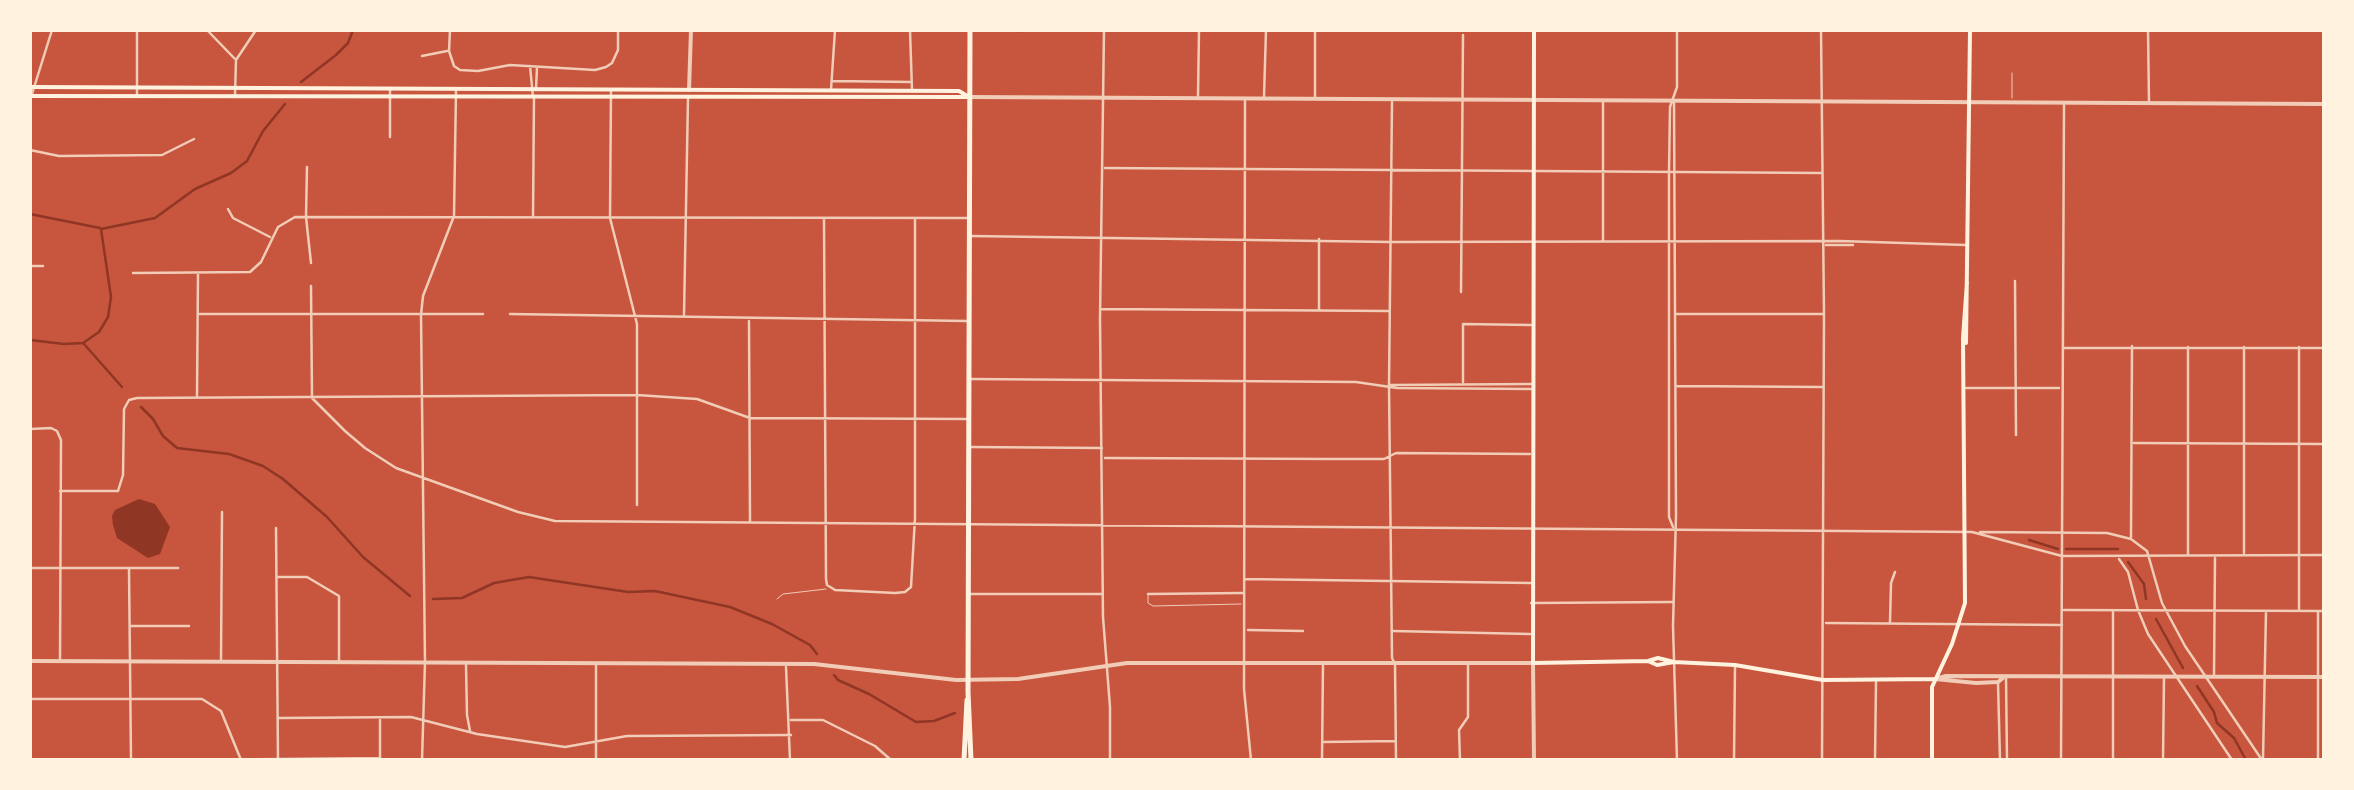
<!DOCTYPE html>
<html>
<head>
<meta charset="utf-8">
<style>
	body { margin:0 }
	#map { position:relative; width:2354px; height:790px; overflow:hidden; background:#c8553d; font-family:"Work Sans",sans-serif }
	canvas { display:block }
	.frame { position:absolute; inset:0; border:32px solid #fff3e0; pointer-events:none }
</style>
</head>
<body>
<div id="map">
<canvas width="2354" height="790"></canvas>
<div class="frame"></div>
</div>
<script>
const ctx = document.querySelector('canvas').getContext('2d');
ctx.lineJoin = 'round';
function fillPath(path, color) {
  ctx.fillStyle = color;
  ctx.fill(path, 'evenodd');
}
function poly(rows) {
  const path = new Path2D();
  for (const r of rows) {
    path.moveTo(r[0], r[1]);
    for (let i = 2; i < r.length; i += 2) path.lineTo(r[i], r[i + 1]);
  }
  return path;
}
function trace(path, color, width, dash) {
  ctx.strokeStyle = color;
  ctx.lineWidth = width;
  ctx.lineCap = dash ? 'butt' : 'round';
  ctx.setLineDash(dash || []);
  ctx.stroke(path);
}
const water = poly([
	[139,499,155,504,170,527,160,554,148,558,117,538,113,525,112,516,115,510]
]);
const stream = poly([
	[981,30,1021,31],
	[301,82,336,55,348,43,353,30],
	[30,214,100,228],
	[30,340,64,344,83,343,99,332,108,317,111,297,101,229,155,218,195,189,231,173,247,161,263,131,285,104],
	[84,344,122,387],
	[141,407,153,419,163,436,177,448,229,454,263,466,283,479,327,517,363,557,410,596],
	[2029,540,2058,549],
	[2066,549,2118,549],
	[2128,562,2144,584,2146,599],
	[433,599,462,598,494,583,529,577,628,592,655,591,730,607,772,624,810,645,817,654],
	[2156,619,2183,668],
	[834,675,838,680,869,694,916,722,934,721,955,713],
	[2197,686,2214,712,2217,723,2234,738,2246,760]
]);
const service = poly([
	[2012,73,2012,98],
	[1148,594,1148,603,1153,606,1241,604],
	[777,599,783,594,826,589]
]);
const minor = poly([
	[207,30,235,59],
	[450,30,449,51,454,66,460,70,478,71,510,65,595,70,606,67,612,63,618,50,618,30],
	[910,30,912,90],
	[1104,30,1100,319,1103,617,1110,707,1110,760],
	[1315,30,1315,98],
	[1821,30,1824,314,1822,760],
	[2148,30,2149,102],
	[422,56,447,51],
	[530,66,533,97],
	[832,81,912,82],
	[390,89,390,137],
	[536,89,537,67],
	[611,90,610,218,637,324,637,505],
	[831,90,835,30],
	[32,94,52,30],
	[137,95,137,30],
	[235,95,236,60,256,30],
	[1198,96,1199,30],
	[1264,97,1266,30],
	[1245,100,1244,689,1251,760],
	[1603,100,1603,241],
	[1392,102,1389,385,1392,658,1395,664,1396,760],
	[1674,102,1676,516,1673,626,1677,760],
	[30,150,59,156,162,155,194,139],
	[307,167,306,217,311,263],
	[1105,168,1822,173],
	[228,209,233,218,270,237],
	[533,217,534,97],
	[824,220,826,579,827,585,835,590,895,593,905,592,911,587,915,518,915,219],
	[970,236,1391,242,1840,241,1966,245],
	[1319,239,1319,310],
	[1826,245,1853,245],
	[30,266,43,266],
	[133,273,250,272,261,262,278,227,295,217,967,218],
	[2015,281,2016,435],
	[311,286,312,398,345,431,365,448,396,468,518,512,555,521,1972,532,2062,556,2324,555],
	[1461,292,1463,35],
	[1101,309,1388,311],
	[198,314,483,314],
	[510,314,967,321],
	[1676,314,1823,314],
	[684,315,688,98],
	[749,321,750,521],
	[2244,347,2244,553],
	[2063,348,2324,348],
	[970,379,1356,382,1397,388,1531,389],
	[1463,382,1463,324,1531,325],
	[1391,385,1532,384],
	[1676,386,1823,387],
	[1966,388,2059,388],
	[197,396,198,274],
	[30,429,51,428,57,431,61,440,60,661],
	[2134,443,2324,444],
	[970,447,1102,448],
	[1105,458,1333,459,1384,459,1396,453,1530,454],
	[60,491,118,491,123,475,124,409,129,400,137,398,637,395,697,399,750,418,967,419],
	[1673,527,1669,517,1669,173,1670,107,1677,87,1677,30],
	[276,528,278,760],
	[1980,532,2107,533,2131,539,2147,551,2162,603,2185,646,2262,760],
	[2131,537,2132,346],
	[2188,554,2188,347],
	[2119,559,2128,572,2138,610,2148,634,2232,760],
	[30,568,178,568],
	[129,569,131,760],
	[278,577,307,577,339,596,339,660],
	[1244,579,1531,583],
	[970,594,1102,594],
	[1148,594,1242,593],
	[1531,603,1672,602],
	[2064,610,2324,611],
	[2299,611,2299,347],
	[2318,612,2318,760],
	[1890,622,1891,583,1895,572],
	[1826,623,2062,625],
	[130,626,189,626],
	[1248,630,1303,631],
	[1393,631,1530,634],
	[221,660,222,512],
	[466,665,467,715,470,731],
	[786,667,790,760],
	[2214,675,2215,558],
	[2006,677,2007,760],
	[1998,683,2000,760],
	[30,699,202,699,221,711,241,760],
	[279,718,411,717,477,734,565,747,627,736,791,735],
	[380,720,380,760],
	[791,720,823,720,875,746,891,760],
	[1323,742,1395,741],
	[2263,759,2266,612],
	[183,760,380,758],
	[422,760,425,662,421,315,423,296,454,216,456,91],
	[596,760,596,665],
	[1322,760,1323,663],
	[1460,760,1459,730,1468,717,1468,664],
	[1734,760,1735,666],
	[1875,760,1876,682],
	[2061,760,2064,104],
	[2113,760,2113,612],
	[2163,760,2164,677]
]);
const tertiary = poly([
	[689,90,691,30],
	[969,97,2324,104],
	[30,661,814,664,956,680,1018,679,1127,663,1533,663,1534,760],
	[1935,679,1946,676,2324,677],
	[1935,679,1976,683,1998,682,2003,678]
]);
const secondary = poly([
	[1534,30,1533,663,1648,661,1658,658,1674,662],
	[30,87,959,91,969,97],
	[30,96,969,97],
	[1966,343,1970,30],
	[1648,661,1657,665,1674,662,1735,665,1823,680,1935,679],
	[1932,760,1932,687,1952,644,1965,603,1963,338,1967,282]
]);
const primary = poly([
	[970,30,968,692,971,760],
	[964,760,967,700]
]);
fillPath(water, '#8f3625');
trace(stream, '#8f3625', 2.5);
trace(service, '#f1ccb7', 1);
trace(minor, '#f1ccb7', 2.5);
trace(tertiary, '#f1ccb7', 4);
trace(secondary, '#fff3e0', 4);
trace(primary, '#fff3e0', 5);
</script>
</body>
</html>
